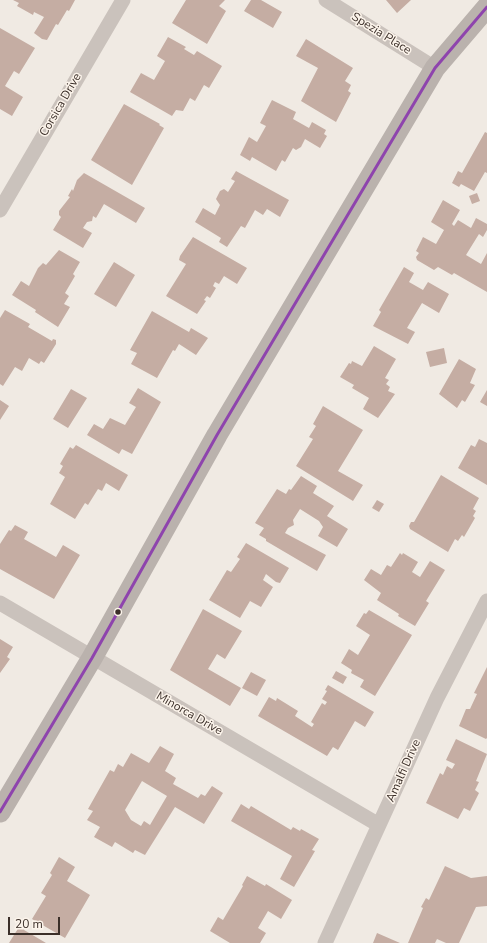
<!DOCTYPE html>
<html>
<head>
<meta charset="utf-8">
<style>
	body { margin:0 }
	#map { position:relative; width:487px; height:943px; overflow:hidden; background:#f0eae3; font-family:"Nunito Sans",sans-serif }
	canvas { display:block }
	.scale { position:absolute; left:8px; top:917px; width:52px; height:18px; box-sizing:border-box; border:2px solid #3b2f29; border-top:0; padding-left:5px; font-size:12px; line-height:14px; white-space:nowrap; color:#3b2f29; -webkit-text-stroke:3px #fcf4eb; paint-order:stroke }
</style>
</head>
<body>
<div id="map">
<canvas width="487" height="943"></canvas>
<div class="scale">20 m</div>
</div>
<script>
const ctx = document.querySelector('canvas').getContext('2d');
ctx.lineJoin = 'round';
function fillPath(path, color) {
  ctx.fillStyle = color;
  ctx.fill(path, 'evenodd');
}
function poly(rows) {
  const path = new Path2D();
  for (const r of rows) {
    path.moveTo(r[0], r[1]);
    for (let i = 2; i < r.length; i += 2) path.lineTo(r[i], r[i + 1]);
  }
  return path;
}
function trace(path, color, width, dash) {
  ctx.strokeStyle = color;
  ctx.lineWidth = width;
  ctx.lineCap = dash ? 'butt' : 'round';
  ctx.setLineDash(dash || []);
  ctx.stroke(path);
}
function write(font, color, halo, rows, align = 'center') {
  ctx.font = font + ' "Nunito Sans",sans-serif';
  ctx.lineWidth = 3;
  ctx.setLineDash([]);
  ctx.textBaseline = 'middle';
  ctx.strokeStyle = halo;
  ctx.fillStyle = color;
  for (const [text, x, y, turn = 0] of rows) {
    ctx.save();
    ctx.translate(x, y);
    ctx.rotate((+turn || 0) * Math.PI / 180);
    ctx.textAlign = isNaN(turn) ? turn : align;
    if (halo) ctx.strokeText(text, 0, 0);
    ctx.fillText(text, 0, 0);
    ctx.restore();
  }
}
const building = poly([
	[13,0,75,0,69,11,67,10,58,25,56,24,47,40,42,39,34,33,44,17,34,12,33,15,17,6,19,3],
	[186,0,225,0,219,6,226,11,207,44,172,23],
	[251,0,261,0,282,12,273,28,244,11],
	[386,0,411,0,397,13],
	[0,28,35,48,19,74,14,71,5,86,23,97,12,116,0,109],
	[168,37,186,47,184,49,194,55,197,51,222,66,209,88,204,85,195,101,190,98,183,111,176,110,172,116,130,92,141,73,154,80,165,61,157,56],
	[306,39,353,68,345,81,351,85,348,91,351,93,336,122,301,101,318,68,296,56],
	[272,100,296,112,293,119,309,128,312,122,326,130,324,134,327,136,320,148,305,139,301,147,296,150,293,148,285,162,282,160,276,171,252,157,250,161,240,155,249,137,257,142,266,126,260,123],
	[124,104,160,124,159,125,164,128,132,185,91,160],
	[485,132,487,133,487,173,485,172,474,191,461,184,459,187,452,183,458,171,462,173],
	[236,171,289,200,280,217,267,209,263,215,255,210,245,228,241,226,227,247,219,242,221,238,195,222,203,208,215,215,220,205,216,199,220,191,224,189,228,192,235,181,231,179],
	[84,173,145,208,136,223,104,204,96,218,93,216,92,221,87,222,83,228,92,233,83,248,53,230,61,217,59,215,59,211,70,197,68,196,72,189,73,191,77,180],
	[477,193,480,201,472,204,469,196],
	[443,200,460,210,452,224,454,226,458,220,471,228,476,218,487,224,487,230,483,237,479,234,466,255,481,264,487,253,487,292,454,273,452,275,438,267,434,270,417,260,416,257,419,253,416,251,423,237,436,244,444,230,431,222],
	[193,237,247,268,237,284,224,276,219,284,215,282,213,286,216,288,210,298,207,296,204,300,206,301,197,314,166,296,186,264,179,260,180,256],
	[59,250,80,262,73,274,75,276,65,293,69,296,64,304,70,307,58,327,35,312,36,310,12,295,21,281,29,286,38,268,43,263,46,265],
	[114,262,135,275,116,307,94,294],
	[404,267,414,273,409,282,423,290,428,282,449,294,439,313,422,303,407,328,415,332,408,344,373,326,381,312,379,310],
	[5,310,30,324,28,327,52,341,53,339,56,340,56,344,44,363,41,361,39,364,29,358,22,371,15,367,3,386,0,384,0,318],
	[152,311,189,332,191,328,208,338,196,355,179,344,175,351,173,350,157,378,131,364,137,353,130,350],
	[374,346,396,359,385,378,389,380,386,384,390,387,388,391,395,394,378,418,363,409,369,398,352,388,354,385,340,377,349,363,351,364,352,361,362,366],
	[444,348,447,363,430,367,426,352],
	[459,359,476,369,470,383,475,385,465,402,462,400,457,408,439,394],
	[138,388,161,402,132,454,122,449,119,454,87,435,94,424,103,429,110,418,125,425,136,407,129,403],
	[71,389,87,398,68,428,53,419],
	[487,390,487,406,480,402],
	[0,400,9,406,0,420],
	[323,406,363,430,338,471,363,485,353,501,296,466,313,439,309,437,316,426,313,424],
	[479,439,487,443,487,485,458,468,471,445,475,447],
	[76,445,128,475,119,491,106,483,102,491,98,489,88,505,85,503,75,519,50,504,65,477,59,473,63,466,60,464,70,447,73,449],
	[441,475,479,498,473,509,476,511,473,516,475,518,464,537,462,535,458,541,455,539,448,552,410,529,409,526,411,522,414,522],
	[301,476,317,486,313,493,334,506,327,516,348,529,337,547,318,536,323,527,319,521,300,509,293,520,294,525,288,528,285,533,326,555,317,571,266,541,266,539,259,535,264,528,255,523,277,489,286,494,289,489,291,490],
	[377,500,384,504,379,512,372,508],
	[15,525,28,532,24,539,56,557,63,545,80,555,54,599,0,569,0,544,9,530,11,531],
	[246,543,289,568,280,583,276,582,266,574,263,580,273,587,261,607,250,601,240,618,209,600,227,570,231,572,240,559,237,557],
	[400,553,402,555,403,553,418,562,412,572,420,577,430,561,445,570,426,601,429,603,415,626,398,616,399,614,377,600,381,593,364,580,371,569,381,575,387,565,391,567],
	[203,609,242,631,225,659,217,654,208,669,241,688,230,706,170,670],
	[369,610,412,635,375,696,360,687,364,680,351,673,352,670,341,663,349,649,358,655,370,635,356,626,364,613,366,614],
	[0,639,13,647,7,657,10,659,0,673],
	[487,667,487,738,486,739,459,726,466,709,470,709,477,694,474,693],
	[336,671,347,677,343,684,332,678],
	[251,672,266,680,257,696,242,688],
	[328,685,374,712,365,727,355,721,338,750,333,747,327,756,258,716,269,697,276,701,277,698,298,711,295,716,312,727,314,724,311,722,322,703,325,705,327,702,322,699,327,691,325,690],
	[456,739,487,754,476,781,479,782,475,790,479,793,470,811,464,808,458,819,426,803,440,773,443,775,447,766,452,769,455,764,446,760],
	[160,746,174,754,165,771,176,778,173,784,198,798,201,794,205,796,212,786,223,793,204,824,175,807,145,855,135,850,133,853,115,842,112,847,94,837,100,827,87,820,93,811,88,809,110,770,114,772,118,764,123,767,131,753,149,763],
	[142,781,167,796,150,825,144,821,141,826,131,820,125,810],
	[241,804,249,809,251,806,291,830,293,827,300,831,301,829,319,839,312,850,315,851,294,887,280,879,292,856,231,821],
	[59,857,75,867,67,881,90,895,65,938,32,919,46,896,41,893,52,875,50,873],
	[445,866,471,878,487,876,487,906,476,907,459,943,446,943,437,939,435,943,408,943,423,908,421,907,426,898,429,900],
	[247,876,265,886,266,884,292,900,281,919,268,911,258,928,266,933,260,943,230,943,210,931,218,917,223,920,243,886,242,885],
	[19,927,46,943,9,943],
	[377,933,400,943,373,943]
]);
const street = poly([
	[326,0,435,68],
	[0,210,123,0],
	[0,603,379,825],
	[325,943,437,698,487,601]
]);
const secondary = poly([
	[0,812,92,658,217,435,435,68,487,7]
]);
const bus1 = poly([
	[0,812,92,658,217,435,435,68,487,7]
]);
const markers = [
	[118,612,3.5,"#3b2f29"]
];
const streetNames = [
	["Spezia Place",381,34,32],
	["Corsica Drive",61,105,-60],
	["Minorca Drive",189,714,30],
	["Amalfi Drive",404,771,-66]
];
fillPath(building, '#c5ada3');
trace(street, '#cac2bc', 15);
trace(secondary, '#bab2ad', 21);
trace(bus1, '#8e44ad', 3);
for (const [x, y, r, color] of markers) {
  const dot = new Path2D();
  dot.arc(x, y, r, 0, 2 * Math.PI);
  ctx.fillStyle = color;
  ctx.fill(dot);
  trace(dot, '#fcf4eb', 1.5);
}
write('12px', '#3b2f29', '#fcf4eb', streetNames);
</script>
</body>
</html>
